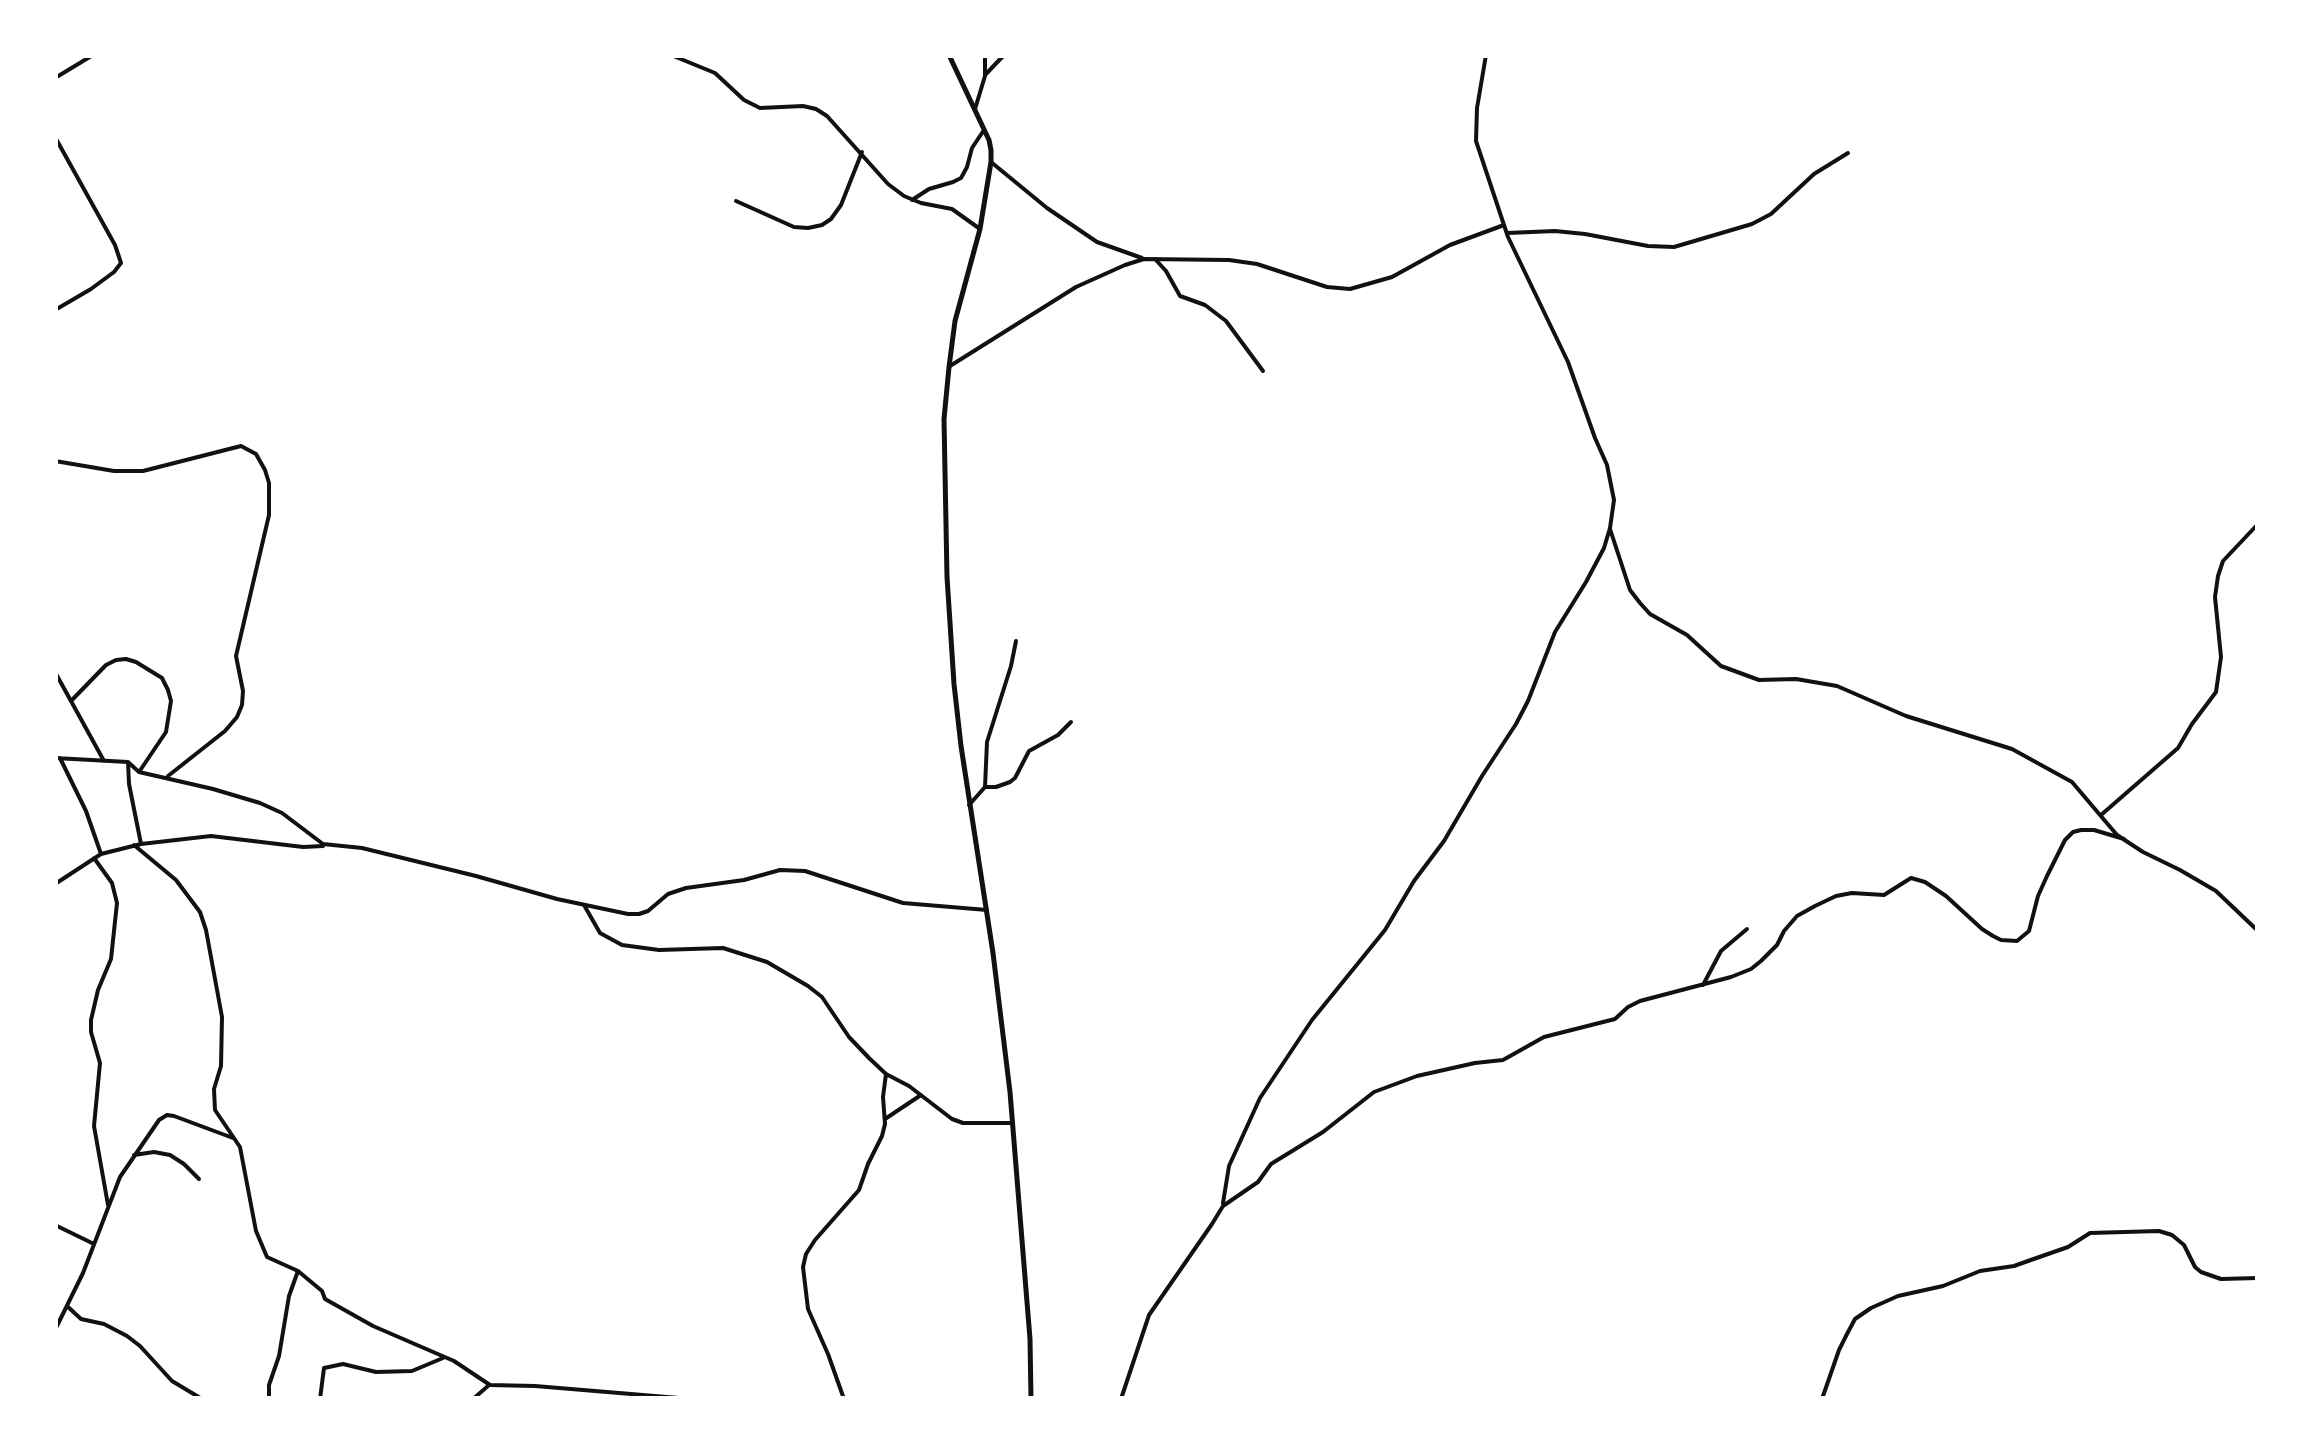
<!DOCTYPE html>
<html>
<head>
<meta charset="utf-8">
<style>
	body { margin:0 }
	#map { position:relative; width:2313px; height:1454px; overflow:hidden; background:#fff; font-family:"Alegreya Sans",sans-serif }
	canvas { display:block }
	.frame { position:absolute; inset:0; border:58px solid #fff; pointer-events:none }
</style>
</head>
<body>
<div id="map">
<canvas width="2313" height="1454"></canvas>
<div class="frame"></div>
</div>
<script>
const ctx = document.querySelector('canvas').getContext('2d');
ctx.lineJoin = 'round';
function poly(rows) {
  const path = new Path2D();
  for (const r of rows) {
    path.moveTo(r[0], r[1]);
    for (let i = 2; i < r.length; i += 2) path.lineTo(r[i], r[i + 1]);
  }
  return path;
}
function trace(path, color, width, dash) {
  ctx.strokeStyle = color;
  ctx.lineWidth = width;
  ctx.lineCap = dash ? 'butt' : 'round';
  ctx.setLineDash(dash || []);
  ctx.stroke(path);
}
const minor = poly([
	[671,55,715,73,744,100,760,108,803,106,816,109,827,116,888,184,904,196,921,203,952,209,980,229],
	[986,74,1004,55],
	[55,78,93,55],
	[975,109,985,76,985,55],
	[55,137,115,245,121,263,114,272,91,289,55,310],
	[991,162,1047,208,1097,242,1142,258],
	[912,200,929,189,953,182,961,178,967,167,972,148,984,130],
	[736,201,794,227,808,228,822,225,831,219,841,205,862,152],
	[1507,233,1555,231,1585,234,1648,246,1674,247,1752,224,1771,214,1814,174,1848,153],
	[1155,259,1166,271,1180,296,1205,305,1226,321,1263,371],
	[950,366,1076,287,1125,265,1144,259,1229,260,1257,264,1327,287,1350,289,1392,277,1450,245,1504,225],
	[55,461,114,471,143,471,241,446,256,454,265,470,269,483,269,515,236,656,243,691,242,705,237,717,225,731,168,776],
	[1610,529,1630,590,1640,603,1650,614,1687,635,1721,666,1759,680,1796,679,1837,686,1906,716,2012,749,2072,782,2117,835,2143,852,2180,870,2216,891,2258,931],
	[55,619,55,640],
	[55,672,104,761],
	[72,700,106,665,116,660,126,659,136,662,162,678,168,690,171,701,166,732,139,772],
	[55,758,128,762,139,772,213,789,260,803,282,813,323,844,362,848,476,876,557,899,628,914,639,914,648,911,668,894,686,888,744,880,780,870,805,871,903,903,987,910],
	[60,758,86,811,101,854],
	[128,762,129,784,141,844],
	[985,787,996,787,1010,782,1015,778,1029,751,1058,735,1071,722],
	[969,805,985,787,987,742,1011,666,1016,641],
	[2101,815,2178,748,2192,724,2216,692,2221,657,2215,597,2218,576,2223,561,2258,524],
	[134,845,176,880,200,912,206,930,222,1017,221,1066,214,1089,215,1110,240,1147,256,1231,267,1257,298,1271,322,1291,325,1299,373,1326,454,1361,490,1385,535,1386,691,1399],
	[94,858,112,883,117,903,111,959,98,990,91,1020,91,1032,100,1063,94,1126,108,1205],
	[55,884,101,854,141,844,211,836,303,847,323,846],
	[584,905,600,933,622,945,659,950,723,948,767,962,808,986,822,997,849,1037,869,1058,886,1074,909,1086,952,1119,963,1123,1012,1123],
	[1703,985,1721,951,1747,929],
	[885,1119,921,1095],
	[134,1155,154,1152,170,1155,184,1164,199,1179],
	[1223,1203,1229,1166,1260,1098,1312,1020,1385,930,1414,881,1444,841,1482,776,1516,724,1528,701,1555,632,1586,582,1604,548,1610,528,1614,500,1607,465,1595,438,1568,362,1508,237,1476,141,1477,108,1486,55],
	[55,1225,94,1244],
	[67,1306,81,1319,104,1324,127,1336,140,1346,172,1381,202,1399],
	[55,1330,83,1273,120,1177,159,1120,167,1115,174,1116,233,1138],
	[269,1399,269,1385,279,1356,289,1296,298,1271],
	[320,1399,324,1368,343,1364,376,1372,412,1371,443,1358],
	[473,1399,488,1386],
	[844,1399,828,1354,808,1309,803,1267,806,1254,815,1240,859,1190,868,1164,882,1136,885,1124,883,1097,886,1074],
	[1121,1399,1149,1315,1212,1224,1223,1206,1258,1182,1271,1164,1323,1132,1374,1092,1417,1076,1475,1063,1503,1060,1544,1037,1615,1019,1628,1007,1640,1001,1731,977,1751,969,1761,961,1777,945,1784,931,1797,916,1815,906,1836,896,1852,893,1884,895,1911,878,1925,882,1946,896,1982,929,1993,936,2001,940,2017,941,2029,931,2038,896,2047,876,2065,840,2073,832,2081,830,2094,830,2124,839],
	[1822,1399,1839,1350,1847,1334,1855,1319,1871,1308,1898,1296,1943,1286,1980,1271,2014,1266,2028,1261,2068,1247,2090,1233,2159,1231,2172,1235,2184,1245,2195,1267,2201,1272,2221,1279,2258,1278]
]);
const tertiary = poly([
	[949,55,989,140,991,150,991,162,980,229,955,321,949,367,944,419,947,577,954,684,961,746,993,953,1010,1092,1030,1339,1031,1399]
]);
trace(minor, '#111', 4);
trace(tertiary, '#111', 5);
</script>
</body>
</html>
